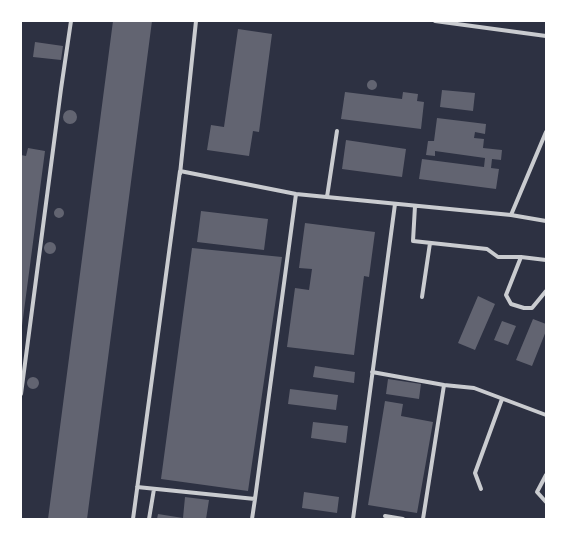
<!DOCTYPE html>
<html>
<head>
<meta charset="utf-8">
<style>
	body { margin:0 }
	#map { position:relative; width:567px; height:540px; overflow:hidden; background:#2d3142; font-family:"Exo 2",sans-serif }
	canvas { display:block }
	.frame { position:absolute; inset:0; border:22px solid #fff; pointer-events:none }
</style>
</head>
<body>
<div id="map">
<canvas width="567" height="540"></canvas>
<div class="frame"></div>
</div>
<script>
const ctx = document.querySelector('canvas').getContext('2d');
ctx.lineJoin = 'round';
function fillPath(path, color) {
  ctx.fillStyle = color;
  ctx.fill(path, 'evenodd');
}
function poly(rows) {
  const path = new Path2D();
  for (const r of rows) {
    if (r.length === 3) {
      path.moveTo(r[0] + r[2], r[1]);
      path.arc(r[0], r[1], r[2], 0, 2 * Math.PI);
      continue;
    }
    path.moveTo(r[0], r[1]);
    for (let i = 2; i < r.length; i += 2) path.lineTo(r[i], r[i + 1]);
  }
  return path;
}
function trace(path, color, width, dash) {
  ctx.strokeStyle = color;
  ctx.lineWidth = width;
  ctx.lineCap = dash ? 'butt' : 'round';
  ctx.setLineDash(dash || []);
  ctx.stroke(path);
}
const building = poly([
	[113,21,152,21,87,519,48,519],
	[238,29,272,34,259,132,253,131,249,156,207,150,211,125,224,127],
	[35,42,63,46,61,60,33,57],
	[372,85,5],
	[442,90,475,93,473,111,440,107],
	[345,92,402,99,403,92,418,94,417,101,424,102,421,129,341,119],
	[70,117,7],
	[437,118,486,124,485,134,475,132,474,138,484,139,483,148,502,150,501,160,492,159,491,168,499,169,496,189,419,179,422,159,484,167,485,158,435,151,435,156,426,155,428,141,434,141],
	[346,140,406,149,402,177,342,169],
	[28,148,45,151,22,326,21,326,21,155,26,156],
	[59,213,5],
	[201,211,268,219,264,250,197,242],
	[305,223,375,232,369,277,364,276,354,355,287,347,295,288,309,290,312,269,299,268],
	[50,248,6],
	[192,248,282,257,248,491,161,479],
	[478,296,495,304,475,350,458,343],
	[533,319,546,324,546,331,532,366,516,360],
	[502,321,516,326,508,345,494,340],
	[315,366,355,372,354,383,313,377],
	[33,383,6],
	[388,379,421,384,419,399,386,394],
	[290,389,338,395,336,410,288,404],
	[385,401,403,404,401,416,433,422,417,513,368,505],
	[313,422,348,426,346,443,311,438],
	[304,492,339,497,337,513,302,508],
	[185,497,209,500,206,519,157,519,158,514,183,518]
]);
const minor = poly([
	[435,21,546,36],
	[180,174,196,21],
	[327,197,337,131],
	[415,206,413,241,487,249,498,257,521,257],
	[511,215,546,132],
	[546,260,521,257,506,295,511,304,524,308,532,308,546,291],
	[422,297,430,243],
	[372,372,444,385,423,519],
	[444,385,474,388,546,415],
	[21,394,61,89,71,21],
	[546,475,537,492,546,502],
	[137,487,255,499,296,194],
	[481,489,475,473,502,399],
	[385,516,403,519],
	[133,519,180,171,296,194,511,215,546,221],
	[149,519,154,489],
	[252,519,255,499],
	[353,519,395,204]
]);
fillPath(building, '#626471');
trace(minor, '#caccd0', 4);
</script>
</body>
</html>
